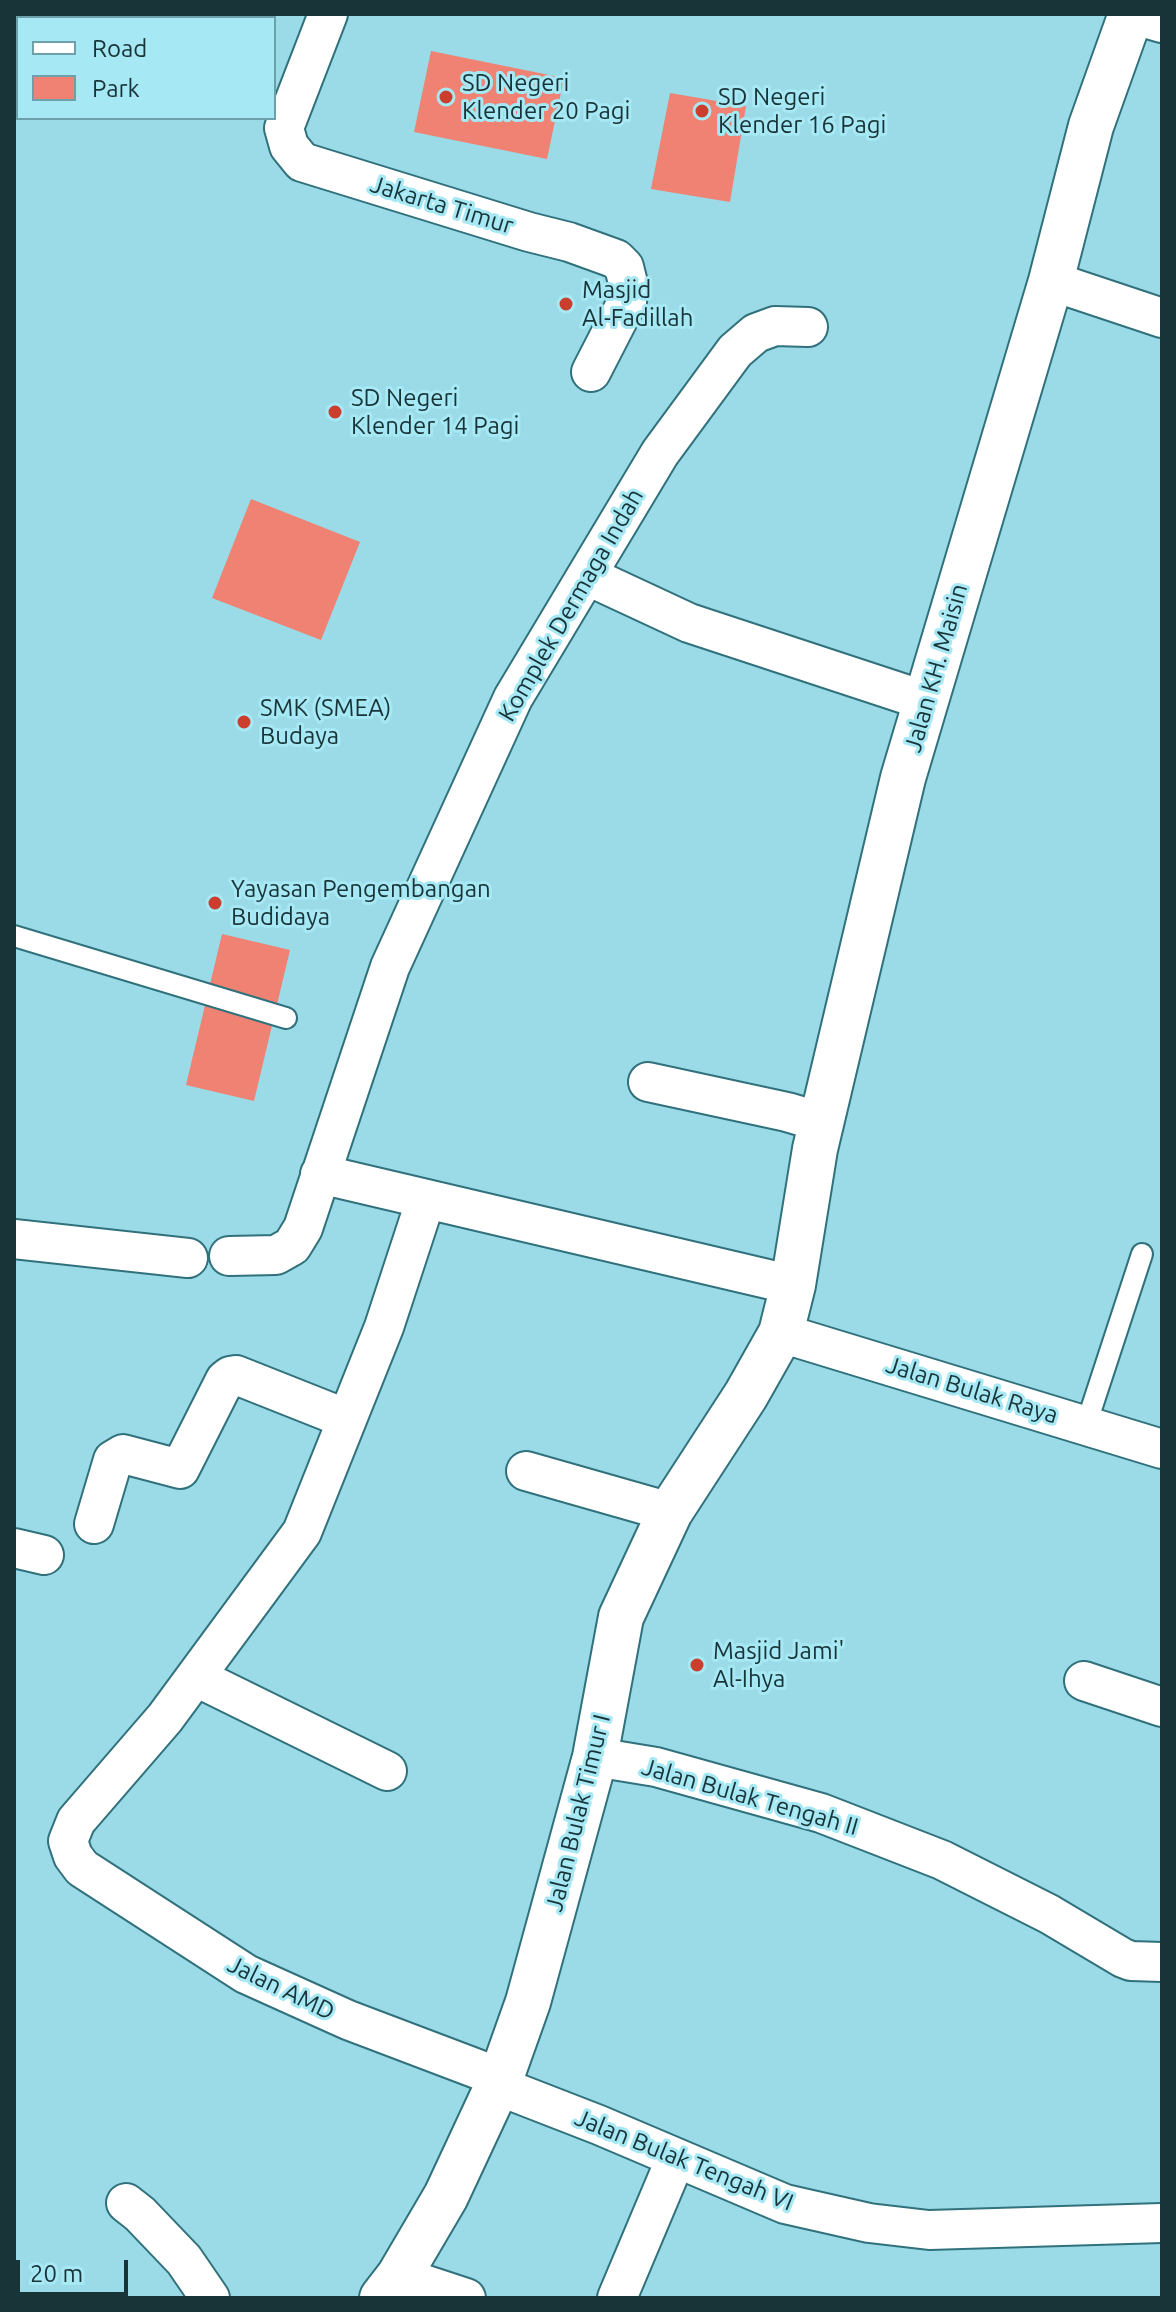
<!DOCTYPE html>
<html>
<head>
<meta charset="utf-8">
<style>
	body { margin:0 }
	#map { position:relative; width:1176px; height:2312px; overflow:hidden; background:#9adbe7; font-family:Ubuntu,sans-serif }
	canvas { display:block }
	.frame { position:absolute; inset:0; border:16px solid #193438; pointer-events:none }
	.legend { position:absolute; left:16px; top:16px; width:260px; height:104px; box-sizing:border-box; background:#a6e8f4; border:2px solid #6ea0a9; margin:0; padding:10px 14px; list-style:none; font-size:24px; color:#193438 }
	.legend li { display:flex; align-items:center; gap:16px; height:40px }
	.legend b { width:40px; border:2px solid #6ea0a9 }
	.scale { position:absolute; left:16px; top:2260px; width:112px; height:36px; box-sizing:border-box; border:4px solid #193438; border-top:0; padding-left:10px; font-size:24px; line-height:28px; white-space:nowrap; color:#193438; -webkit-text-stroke:6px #a6e8f4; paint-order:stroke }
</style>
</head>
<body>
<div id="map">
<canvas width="1176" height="2312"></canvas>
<div class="frame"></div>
<ul class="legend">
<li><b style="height:10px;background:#fff"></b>Road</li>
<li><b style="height:22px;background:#ef8272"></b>Park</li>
</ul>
<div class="scale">20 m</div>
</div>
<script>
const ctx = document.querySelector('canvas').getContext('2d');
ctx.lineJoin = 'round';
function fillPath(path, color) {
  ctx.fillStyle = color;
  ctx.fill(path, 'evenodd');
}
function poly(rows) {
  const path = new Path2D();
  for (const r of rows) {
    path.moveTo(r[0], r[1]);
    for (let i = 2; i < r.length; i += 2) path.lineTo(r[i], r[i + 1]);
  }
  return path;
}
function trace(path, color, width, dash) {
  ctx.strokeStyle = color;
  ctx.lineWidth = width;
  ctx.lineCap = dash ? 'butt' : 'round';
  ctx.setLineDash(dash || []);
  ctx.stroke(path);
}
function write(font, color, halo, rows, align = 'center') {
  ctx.font = font + ' Ubuntu,sans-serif';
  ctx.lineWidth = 6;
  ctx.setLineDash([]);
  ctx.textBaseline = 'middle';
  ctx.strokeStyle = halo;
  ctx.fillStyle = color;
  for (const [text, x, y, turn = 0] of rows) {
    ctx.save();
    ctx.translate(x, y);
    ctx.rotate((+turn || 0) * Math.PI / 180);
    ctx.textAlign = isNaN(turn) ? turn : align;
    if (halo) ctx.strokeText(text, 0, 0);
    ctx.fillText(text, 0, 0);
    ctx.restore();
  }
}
const green = poly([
	[431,51,564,78,547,159,414,132],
	[670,93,746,106,730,202,651,189],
	[251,499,360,542,321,640,212,598],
	[222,934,290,950,254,1101,186,1085]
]);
const lane = poly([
	[14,936,286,1018],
	[1086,1425,1142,1254]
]);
const street = poly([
	[328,14,284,128,289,146,302,162,529,232,569,242,616,259,624,267,628,283,627,302,591,372],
	[1131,14,1162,23],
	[1051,281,1162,318],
	[588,576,689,623,926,701],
	[648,1082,787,1112,821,1122],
	[320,1174,793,1285],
	[426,1199,384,1327,302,1532,165,1718,76,1821,68,1841,73,1856,82,1868,246,1974,348,2020,501,2078],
	[14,1239,188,1258],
	[229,1256,276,1255,292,1246,303,1228,390,967,513,698,660,453,735,351,756,333,775,326,808,327],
	[781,1333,1162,1449],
	[526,1471,670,1512],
	[94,1524,113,1460,123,1454,180,1469,225,1380,230,1376,236,1375,347,1419],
	[14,1548,44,1555],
	[196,1677,387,1771],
	[1084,1681,1162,1707],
	[595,1757,656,1767,821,1813,942,1860,1049,1914,1123,1958,1131,1961,1162,1962],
	[496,2085,599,2125,785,2204,869,2223,929,2230,1162,2223],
	[126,2203,140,2214,184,2260,210,2298],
	[399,2276,466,2298],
	[617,2298,676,2158]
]);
const secondary = poly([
	[382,2298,399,2276,446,2196,501,2078,528,2002,595,1757,621,1617,670,1512,746,1395,781,1333,793,1285,815,1149,903,778,1051,281,1091,126,1131,14]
]);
const markers = [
	[446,97,8,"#cb3e2e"],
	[702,111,8,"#cb3e2e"],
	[566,304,8,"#cb3e2e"],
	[335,412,8,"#cb3e2e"],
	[244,722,8,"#cb3e2e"],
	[215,903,8,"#cb3e2e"],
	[697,1665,8,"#cb3e2e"]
];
const poiNames = [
	["SD Negeri",462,83],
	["Klender 20 Pagi",462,111],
	["SD Negeri",718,97],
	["Klender 16 Pagi",718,125],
	["Masjid",582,290],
	["Al-Fadillah",582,318],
	["SD Negeri",351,398],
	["Klender 14 Pagi",351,426],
	["SMK (SMEA)",260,708],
	["Budaya",260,736],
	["Yayasan Pengembangan",231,889],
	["Budidaya",231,917],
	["Masjid Jami'",713,1651],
	["Al-Ihya",713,1679]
];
const streetNames = [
	["Jakarta Timur",442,205,17],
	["Komplek Dermaga Indah",571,605,-60],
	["Jalan KH. Maisin",936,668,-74],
	["Jalan Bulak Raya",972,1390,17],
	["Jalan Bulak Tengah II",750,1797,16],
	["Jalan Bulak Timur I",578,1813,-76],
	["Jalan AMD",281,1988,26],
	["Jalan Bulak Tengah VI",684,2160,22]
];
fillPath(green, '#ef8272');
trace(lane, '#30717c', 24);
trace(street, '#30717c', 42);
trace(secondary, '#30717c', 48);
trace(lane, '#fff', 20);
trace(street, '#fff', 38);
trace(secondary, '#fff', 44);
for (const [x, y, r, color] of markers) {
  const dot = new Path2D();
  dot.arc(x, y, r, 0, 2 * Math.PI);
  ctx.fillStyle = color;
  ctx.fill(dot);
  trace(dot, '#a6e8f4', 3);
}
write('24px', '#193438', '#a6e8f4', poiNames, 'left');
write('24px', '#193438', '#a6e8f4', streetNames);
</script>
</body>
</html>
